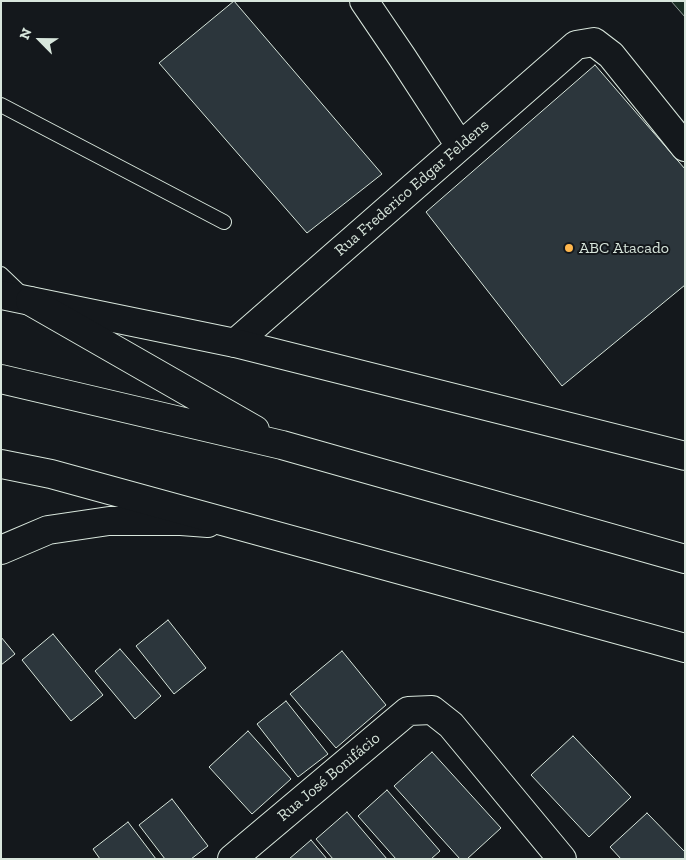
<!DOCTYPE html>
<html>
<head>
<meta charset="utf-8">
<style>
	body { margin:0 }
	#map { position:relative; width:686px; height:860px; overflow:hidden; background:#14181c; font-family:"Zilla Slab",serif }
	canvas { display:block }
	.frame { position:absolute; inset:0; border:2px solid #d8e6dc; pointer-events:none }
	.north { position:absolute; left:15px; top:15px; width:50px; height:50px; -webkit-text-stroke:4px #14181c; paint-order:stroke; rotate:293deg; font-size:14px; font-weight:700; line-height:20px; text-align:center; color:#d8e6dc }
	.north::after { content:''; display:block; margin:auto; width:18px; height:22px; background:#d8e6dc; clip-path:polygon(50% 0,100% 100%,50% 72%,0 100%) }
</style>
</head>
<body>
<div id="map">
<canvas width="686" height="860"></canvas>
<div class="frame"></div>
<div class="north">N</div>
</div>
<script>
const ctx = document.querySelector('canvas').getContext('2d');
ctx.lineJoin = 'round';
function fillPath(path, color) {
  ctx.fillStyle = color;
  ctx.fill(path, 'evenodd');
}
function poly(rows) {
  const path = new Path2D();
  for (const r of rows) {
    path.moveTo(r[0], r[1]);
    for (let i = 2; i < r.length; i += 2) path.lineTo(r[i], r[i + 1]);
  }
  return path;
}
function trace(path, color, width, dash) {
  ctx.strokeStyle = color;
  ctx.lineWidth = width;
  ctx.lineCap = dash ? 'butt' : 'round';
  ctx.setLineDash(dash || []);
  ctx.stroke(path);
}
function write(font, color, halo, rows, align = 'center') {
  ctx.font = font + ' "Zilla Slab",serif';
  ctx.lineWidth = 4;
  ctx.setLineDash([]);
  ctx.textBaseline = 'middle';
  ctx.strokeStyle = halo;
  ctx.fillStyle = color;
  for (const [text, x, y, turn = 0] of rows) {
    ctx.save();
    ctx.translate(x, y);
    ctx.rotate((+turn || 0) * Math.PI / 180);
    ctx.textAlign = isNaN(turn) ? turn : align;
    if (halo) ctx.strokeText(text, 0, 0);
    ctx.fillText(text, 0, 0);
    ctx.restore();
  }
}
const green = poly([
	[671,1,685,1,685,17,671,1]
]);
const building = poly([
	[234,1,382,174,307,233,159,63,234,1],
	[595,65,685,169,685,285,562,386,426,212,595,65],
	[168,620,206,668,174,694,136,646,168,620],
	[53,634,103,695,71,721,22,660,53,634],
	[1,637,15,654,1,665,1,637],
	[120,649,161,696,135,719,95,671,120,649],
	[342,651,386,705,336,748,290,694,342,651],
	[286,701,328,754,298,777,257,724,286,701],
	[248,731,291,779,252,814,209,767,248,731],
	[573,736,631,797,589,837,531,775,573,736],
	[432,752,501,828,467,859,460,859,394,786,432,752],
	[387,790,440,851,431,859,396,859,358,816,387,790],
	[172,799,208,846,191,859,165,859,139,825,172,799],
	[347,812,387,859,333,859,316,839,347,812],
	[647,813,685,852,685,859,621,859,610,847,647,813],
	[128,822,156,859,100,859,93,849,128,822],
	[311,840,327,859,289,859,311,840]
]);
const lane = poly([
	[1,105,224,222],
	[1,274,24,296]
]);
const street = poly([
	[364,1,402,57,460,146],
	[235,343,576,45,594,42,611,55,685,147],
	[1,550,48,530,109,521,181,521,208,523],
	[232,859,408,711,432,710,451,725,562,859]
]);
const secondary = poly([
	[1,295,235,343,685,456]
]);
const highway = poly([
	[30,301,255,430],
	[1,379,282,445,685,559],
	[1,464,51,474,685,648]
]);
const markers = [
	[569,248,5,"#ffb74d"]
];
const streetNames = [
	["Rua Frederico Edgar Feldens",412,188,-41],
	["Rua José Bonifácio",329,777,-40]
];
const poiNames = [
	["ABC Atacado",579,248]
];
fillPath(green, '#1a2d24');
trace(green, '#939e99', 1);
fillPath(building, '#2c363c');
trace(building, '#d8e6dc', 1);
trace(lane, '#d8e6dc', 16);
trace(street, '#d8e6dc', 30);
trace(secondary, '#d8e6dc', 30);
trace(highway, '#d8e6dc', 30);
trace(lane, '#14181c', 14);
trace(street, '#14181c', 28);
trace(secondary, '#14181c', 28);
trace(highway, '#14181c', 28);
for (const [x, y, r, color] of markers) {
  const dot = new Path2D();
  dot.arc(x, y, r, 0, 2 * Math.PI);
  ctx.fillStyle = color;
  ctx.fill(dot);
  trace(dot, '#14181c', 2);
}
write('16px', '#d8e6dc', '#14181c', streetNames);
write('16px', '#d8e6dc', '#14181c', poiNames, 'left');
</script>
</body>
</html>
